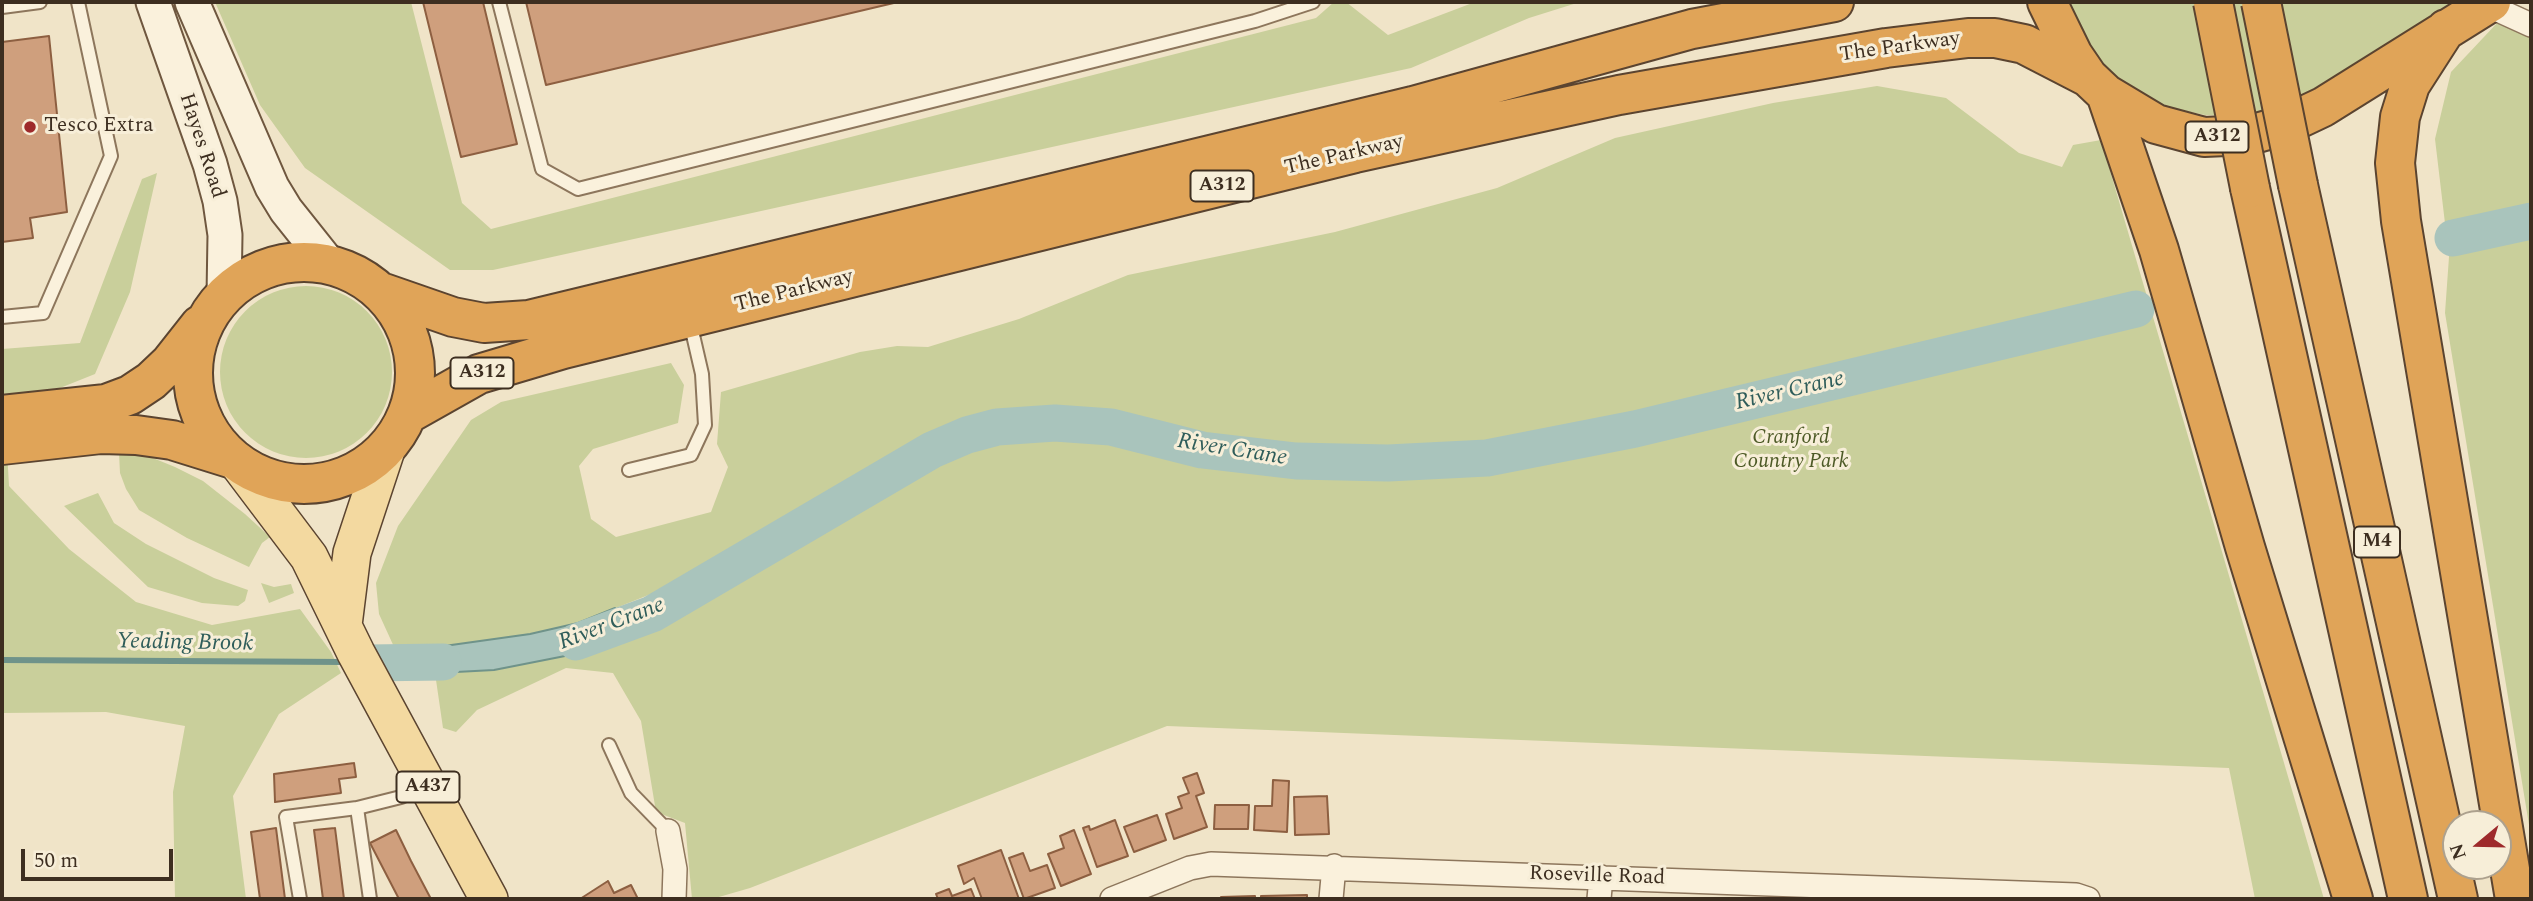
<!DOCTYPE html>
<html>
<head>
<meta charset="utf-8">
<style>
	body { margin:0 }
	#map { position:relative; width:2533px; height:901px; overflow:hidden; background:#f0e4c8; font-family:Spectral,serif }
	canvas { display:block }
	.frame { position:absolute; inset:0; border:4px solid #3d2e20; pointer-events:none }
	.north { position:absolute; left:2442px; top:810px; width:70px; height:70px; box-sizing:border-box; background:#f7eed8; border:2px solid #ada18e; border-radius:50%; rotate:251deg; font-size:19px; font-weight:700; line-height:28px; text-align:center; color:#3d2e20 }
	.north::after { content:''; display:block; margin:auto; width:24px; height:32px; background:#9e2a2b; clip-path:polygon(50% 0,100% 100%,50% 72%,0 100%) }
	.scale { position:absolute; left:21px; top:849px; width:152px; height:32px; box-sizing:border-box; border:4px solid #3d2e20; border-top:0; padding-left:9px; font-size:21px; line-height:24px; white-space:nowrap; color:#3d2e20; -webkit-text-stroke:5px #f7eed8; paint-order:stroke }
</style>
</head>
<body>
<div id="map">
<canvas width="2533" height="901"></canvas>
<div class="frame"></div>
<div class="north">N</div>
<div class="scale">50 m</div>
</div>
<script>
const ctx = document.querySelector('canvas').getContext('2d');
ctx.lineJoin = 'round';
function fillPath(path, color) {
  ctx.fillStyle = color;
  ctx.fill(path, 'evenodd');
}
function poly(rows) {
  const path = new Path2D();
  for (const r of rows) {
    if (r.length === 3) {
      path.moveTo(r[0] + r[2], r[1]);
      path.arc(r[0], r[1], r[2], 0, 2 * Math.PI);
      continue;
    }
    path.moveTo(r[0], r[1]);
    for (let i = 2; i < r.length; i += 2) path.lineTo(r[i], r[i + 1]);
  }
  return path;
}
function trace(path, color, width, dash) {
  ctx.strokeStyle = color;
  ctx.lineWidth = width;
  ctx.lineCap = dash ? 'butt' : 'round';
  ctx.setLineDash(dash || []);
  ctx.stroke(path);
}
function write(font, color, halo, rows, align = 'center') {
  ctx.font = font + ' Spectral,serif';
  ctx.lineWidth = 6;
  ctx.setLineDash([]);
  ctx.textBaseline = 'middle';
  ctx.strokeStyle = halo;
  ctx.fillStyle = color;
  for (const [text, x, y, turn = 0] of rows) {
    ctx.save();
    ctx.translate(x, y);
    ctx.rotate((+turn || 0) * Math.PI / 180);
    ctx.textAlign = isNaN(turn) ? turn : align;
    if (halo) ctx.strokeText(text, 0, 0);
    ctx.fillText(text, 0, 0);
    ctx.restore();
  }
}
const green = poly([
	[215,2,411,2,462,203,491,229,1316,18,1334,2,1346,2,1388,35,1475,2,1580,2,1529,18,1411,68,493,270,450,270,305,168,260,105],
	[2064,2,2459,2,2332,84,2259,114,2239,116,2205,115,2171,108,2151,103,2130,92,2085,45],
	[2499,21,2531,38,2531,837,2445,313,2449,257,2435,139,2451,72],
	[1877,86,1946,98,2019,153,2062,167,2073,145,2101,140,2324,899,2255,899,2229,768,1167,726,750,888,712,899,692,899,685,823,656,812,641,721,613,673,566,668,477,710,456,732,443,728,435,673,494,670,565,656,626,634,666,614,965,443,1004,435,1065,433,1116,437,1117,415,1088,408,996,415,933,435,656,592,578,623,530,634,413,651,395,649,379,614,376,583,398,526,471,420,501,402,671,363,684,385,678,423,593,449,579,466,591,519,616,537,711,512,728,467,717,444,721,392,860,352,897,346,928,347,1019,319,1128,275,1335,232,1497,188,1615,138,1773,103],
	[157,173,130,292,95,374,60,388,4,396,9,486,69,549,136,602,212,625,300,609,331,652,341,673,279,714,233,796,246,899,175,899,173,792,185,726,106,712,2,713,2,349,80,343,142,179],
	[306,372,86],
	[119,453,148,456,175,467,203,481,245,514,270,537,262,543,249,567,187,538,139,510,126,489,120,473],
	[98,493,114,523,146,544,214,578,248,590,245,601,238,606,202,603,148,587,64,506],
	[261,583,274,587,291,584,294,593,269,603]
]);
const water = poly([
	[615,608,626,634,565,656,494,670,399,675,387,654,530,634,578,623,615,608]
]);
const stream = poly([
	[2,660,346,662]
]);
const river = poly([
	[2453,238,2531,221],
	[576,642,652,614,932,450,967,435,997,427,1055,423,1111,427,1202,450,1296,461,1388,463,1487,458,1635,429,2136,309],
	[368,663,443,662]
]);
const building = poly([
	[423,2,483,2,517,144,461,157,423,2],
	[526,2,898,2,546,85,526,2],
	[49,36,67,212,30,218,33,238,2,242,2,42,49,36],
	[354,763,356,777,339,779,341,793,275,802,274,774,354,763],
	[1197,773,1204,793,1196,796,1207,827,1174,839,1166,814,1182,808,1178,797,1189,793,1183,778,1197,773],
	[1273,780,1289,781,1287,832,1254,830,1255,806,1272,806,1273,780],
	[1327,796,1329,834,1295,835,1294,797,1327,796],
	[1215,805,1249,805,1248,829,1214,829,1215,805],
	[1157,815,1166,840,1134,852,1124,827,1157,815],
	[1115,820,1128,856,1097,867,1083,828,1089,826,1090,830,1115,820],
	[276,828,285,899,260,899,251,832,276,828],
	[335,828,344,899,323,899,314,830,335,828],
	[396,830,411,861,431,899,399,899,370,843,396,830],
	[1074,830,1091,874,1061,886,1048,854,1064,848,1060,836,1074,830],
	[1001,850,1019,899,982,899,974,878,964,884,958,866,1001,850],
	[1023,853,1030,871,1047,865,1055,888,1024,899,1009,858,1023,853],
	[608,881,614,893,631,885,638,899,580,899,608,881],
	[949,889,952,896,971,889,975,899,938,899,936,894,949,889],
	[1307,895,1307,899,1261,899,1261,896,1307,895],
	[1255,896,1255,899,1221,899,1221,897,1255,896]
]);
const lane = poly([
	[499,2,542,169,578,189,1255,21,1313,2],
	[2,7,40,2],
	[2,317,43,313,111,156,78,2],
	[629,470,691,455,705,425,702,374,690,322],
	[609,745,631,793,668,831],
	[357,808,370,899],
	[300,899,286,817,357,808,401,797,423,786]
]);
const street = poly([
	[2487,5,2531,25],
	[668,831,675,869,674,899],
	[1112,899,1190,868,1211,864,2076,895,2088,899],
	[1331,899,1334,866],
	[1599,899,1601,877]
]);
const secondary = poly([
	[153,2,210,164,220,201,225,235,224,295],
	[192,2,272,187,286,210,329,264]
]);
const primary = poly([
	[238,463,309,557,356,653,489,899],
	[343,625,352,553,386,450]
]);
const highway = poly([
	[2047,2,2073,55,2088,77,2106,94,2156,124,2204,137,2250,135,2285,125,2323,107,2491,2],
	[2446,29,2410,85,2400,117,2395,163,2401,221,2515,899],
	[2106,94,2159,250,2245,547,2353,899],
	[2298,185,2458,899],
	[2250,188,2408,899],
	[304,373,111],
	[381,292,453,317,484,323,529,320,1413,106,1692,29,1834,2],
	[408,414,479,374,563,349,1355,153,1619,95,1886,48,1968,38,1995,38,2024,44,2088,77],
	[2,415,106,404,130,395,151,381,170,363,200,325],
	[2,445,101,434,136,435,172,440,233,459]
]);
const highwayBridge = poly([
	[2213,2,2250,188],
	[2261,2,2298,185]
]);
const markers = [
	[30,127,7,"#9e2a2b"]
];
const shields = [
	[2217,137,63],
	[1222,186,63],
	[482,373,63],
	[2377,542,46],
	[428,787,63]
];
const shieldNames = [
	["A312",2217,137],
	["A312",1222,186],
	["A312",482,373],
	["M4",2377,542],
	["A437",428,787]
];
const streetNames = [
	["The Parkway",1900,48,-8],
	["Hayes Road",201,146,72],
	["The Parkway",1344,156,-13],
	["The Parkway",794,292,-14],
	["Roseville Road",1597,877,2]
];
const poiNames = [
	["Tesco Extra",44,127]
];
const parkNames = [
	["Cranford",1791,439],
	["Country Park",1791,463]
];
const waterNames = [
	["River Crane",1790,392,-13],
	["River Crane",1232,451,9],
	["River Crane",612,625,-21],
	["Yeading Brook",185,644,1]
];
fillPath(green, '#c9cf9b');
fillPath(water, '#a9c4bc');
trace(water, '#6f938a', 2);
trace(stream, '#6f938a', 6);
trace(river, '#a9c4bc', 37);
fillPath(building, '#cf9f7d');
trace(building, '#8d5f41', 2);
trace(lane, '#8d765c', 16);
trace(street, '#8d765c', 26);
trace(secondary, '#6f573f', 37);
trace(primary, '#5b4430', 40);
trace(highway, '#5b4430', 42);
trace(lane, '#faf1dc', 12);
trace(street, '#faf1dc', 23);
trace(secondary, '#faf1dc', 33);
trace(primary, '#f3d9a0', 37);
trace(highway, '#e0a458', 38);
trace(highwayBridge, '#5b4430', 42, []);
trace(highwayBridge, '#e0a458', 38);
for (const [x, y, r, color] of markers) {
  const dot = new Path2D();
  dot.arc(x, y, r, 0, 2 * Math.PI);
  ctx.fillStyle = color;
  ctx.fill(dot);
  trace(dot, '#f7eed8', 2.5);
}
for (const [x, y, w] of shields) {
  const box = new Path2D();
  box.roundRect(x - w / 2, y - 15.5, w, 31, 5);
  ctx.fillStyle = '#f7eed8';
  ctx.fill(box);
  trace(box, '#3d2e20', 2);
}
write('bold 19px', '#3d2e20', null, shieldNames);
write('21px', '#3d2e20', '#f7eed8', streetNames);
write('21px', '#3d2e20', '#f7eed8', poiNames, 'left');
write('italic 21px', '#4d5a26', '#f7eed8', parkNames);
write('italic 23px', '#2f5d5a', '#f7eed8', waterNames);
</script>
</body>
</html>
